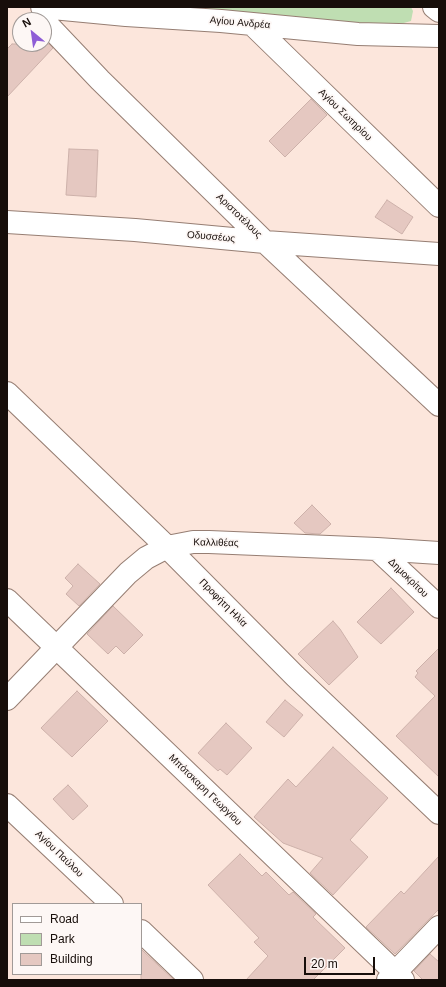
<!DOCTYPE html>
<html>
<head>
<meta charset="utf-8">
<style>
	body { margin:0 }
	#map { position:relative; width:446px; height:987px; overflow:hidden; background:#fce6dc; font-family:Arial,sans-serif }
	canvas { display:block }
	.frame { position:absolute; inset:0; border:8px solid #170e0a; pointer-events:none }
	.legend { position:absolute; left:12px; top:903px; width:130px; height:72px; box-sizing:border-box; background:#fdf7f5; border:1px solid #a19a97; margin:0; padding:5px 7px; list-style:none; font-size:12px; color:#170e0a }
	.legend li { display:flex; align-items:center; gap:8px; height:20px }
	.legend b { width:20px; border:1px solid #a19a97 }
	.north { position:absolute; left:12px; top:12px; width:40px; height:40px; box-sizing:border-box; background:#fdf7f5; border:1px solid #a19a97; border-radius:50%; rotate:331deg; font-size:11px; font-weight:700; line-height:16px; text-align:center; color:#170e0a }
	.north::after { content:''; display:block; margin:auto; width:14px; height:18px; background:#8e5dd6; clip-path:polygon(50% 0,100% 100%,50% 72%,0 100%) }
	.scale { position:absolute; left:304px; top:957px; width:71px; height:18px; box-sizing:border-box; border:2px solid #170e0a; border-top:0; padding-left:5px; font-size:12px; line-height:14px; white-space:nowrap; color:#170e0a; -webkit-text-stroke:3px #fdf7f5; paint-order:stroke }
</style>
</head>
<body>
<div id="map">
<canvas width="446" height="987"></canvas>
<div class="frame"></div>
<ul class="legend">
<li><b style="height:5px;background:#fff"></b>Road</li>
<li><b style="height:11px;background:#bfdeb2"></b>Park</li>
<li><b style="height:11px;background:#e5c8c1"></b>Building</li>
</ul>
<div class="north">N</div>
<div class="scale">20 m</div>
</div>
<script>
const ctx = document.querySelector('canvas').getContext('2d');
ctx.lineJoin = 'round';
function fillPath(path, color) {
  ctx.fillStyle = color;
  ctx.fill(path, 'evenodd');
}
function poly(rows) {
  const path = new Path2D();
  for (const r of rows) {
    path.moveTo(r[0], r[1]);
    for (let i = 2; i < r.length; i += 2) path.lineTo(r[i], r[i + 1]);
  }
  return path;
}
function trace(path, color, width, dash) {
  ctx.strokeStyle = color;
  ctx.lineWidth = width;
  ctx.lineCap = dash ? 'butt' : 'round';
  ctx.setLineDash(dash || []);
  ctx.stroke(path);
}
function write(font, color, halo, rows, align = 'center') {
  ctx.font = font + ' Arial,sans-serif';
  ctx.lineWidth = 3.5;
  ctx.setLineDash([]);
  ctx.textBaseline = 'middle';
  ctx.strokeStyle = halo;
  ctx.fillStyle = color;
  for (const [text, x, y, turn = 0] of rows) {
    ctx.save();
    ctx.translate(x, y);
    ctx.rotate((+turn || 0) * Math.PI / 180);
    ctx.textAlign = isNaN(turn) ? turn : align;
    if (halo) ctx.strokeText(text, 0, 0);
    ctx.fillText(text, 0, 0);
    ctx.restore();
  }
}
const green = poly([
	[186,7,411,7,413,11,411,21,393,26,336,22]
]);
const building = poly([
	[12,44,49,44,53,48,7,97,7,49,12,44],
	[311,99,327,115,285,157,269,141,311,99],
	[69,149,98,150,96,197,66,195,69,149],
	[387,200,413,217,402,234,375,217,387,200],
	[312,505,331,524,320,534,305,533,294,523,312,505],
	[78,564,100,584,79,606,66,594,73,586,65,578,78,564],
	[391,588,414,612,381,644,357,622,391,588],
	[113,606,143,635,124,654,116,646,108,654,87,634,113,606],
	[333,621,340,629,358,657,329,685,298,654,333,621],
	[439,648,439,777,396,736,435,696,415,677,418,673,416,671,439,648],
	[77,691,108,721,72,757,41,728,77,691],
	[285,700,303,715,284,737,266,722,285,700],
	[226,723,252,748,227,775,220,769,218,771,198,753,226,723],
	[333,747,388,798,350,840,368,857,333,895,310,873,323,858,283,843,254,817,288,779,296,787,333,747],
	[68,785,88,806,73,820,53,799,68,785],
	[240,854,262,876,266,872,289,895,293,892,316,914,313,917,345,948,313,980,246,980,268,956,254,942,259,938,208,885,240,854],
	[439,856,439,909,395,954,366,927,401,891,404,894,439,856],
	[141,949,143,951,174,980,141,980,141,949],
	[430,954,439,962,439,980,423,980,414,971,430,954]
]);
const street = poly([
	[42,7,126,15,221,21,358,34,439,36],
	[434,7,439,11],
	[44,21,100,80,265,242,439,405],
	[252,24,439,206],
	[7,222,135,230,265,242,439,254],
	[7,393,167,547,295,676,439,813],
	[377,549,439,607],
	[7,600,403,980],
	[7,699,128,573,146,558,167,547,193,542,209,542,377,549,439,553],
	[7,805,112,904],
	[141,931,192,980],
	[388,980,439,927]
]);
const streetNames = [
	["Αγίου Ανδρέα",240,23,5],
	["Αγίου Σωτηρίου",345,115,44],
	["Αριστοτέλους",239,216,44],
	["Οδυσσέως",211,237,5],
	["Καλλιθέας",216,543,1],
	["Δημοκρίτου",408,578,44],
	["Προφήτη Ηλία",223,603,45],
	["Μπότσκαρη Γεωργίου",205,790,44],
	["Αγίου Παύλου",59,854,44]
];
fillPath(green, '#bfdeb2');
fillPath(building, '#e5c8c1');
trace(building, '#cdb1aa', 1);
trace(street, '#967e73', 24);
trace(street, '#fff', 22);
write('10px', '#170e0a', '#fdf7f5', streetNames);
</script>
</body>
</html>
